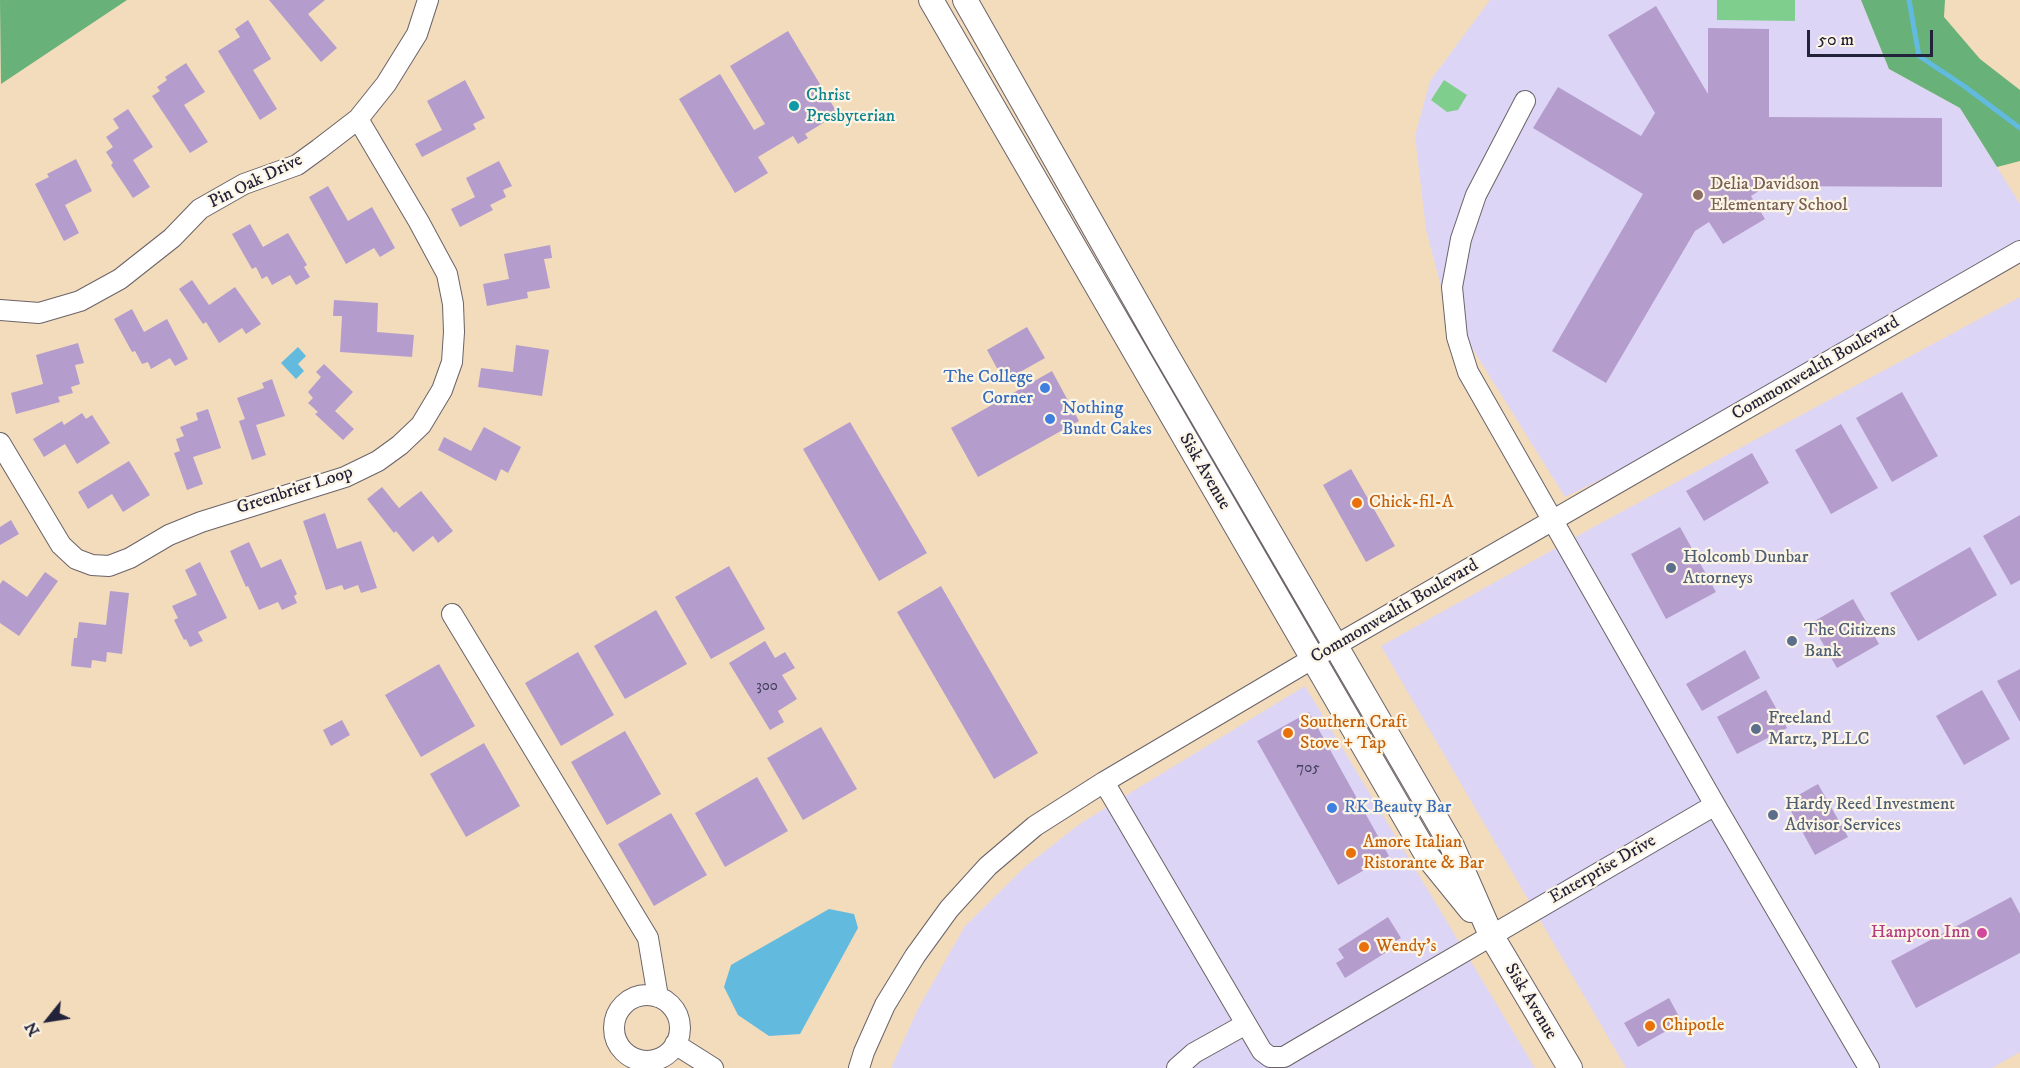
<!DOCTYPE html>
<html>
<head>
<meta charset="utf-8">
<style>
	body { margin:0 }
	#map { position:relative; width:2020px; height:1068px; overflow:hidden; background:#f2dcbc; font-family:"IM FELL DW Pica",serif }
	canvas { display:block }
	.north { position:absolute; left:18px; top:990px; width:60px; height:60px; -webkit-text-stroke:4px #fcf5e5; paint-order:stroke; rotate:240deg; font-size:16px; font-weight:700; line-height:24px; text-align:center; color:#22223b }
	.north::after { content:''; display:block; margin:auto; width:21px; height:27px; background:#22223b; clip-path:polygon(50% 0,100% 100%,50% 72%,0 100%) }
	.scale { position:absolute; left:1807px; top:30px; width:126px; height:27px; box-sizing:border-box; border:3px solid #22223b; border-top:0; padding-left:8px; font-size:18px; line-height:21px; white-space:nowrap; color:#22223b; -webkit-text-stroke:4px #fcf5e5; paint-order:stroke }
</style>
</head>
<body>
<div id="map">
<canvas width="2020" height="1068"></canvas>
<div class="north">N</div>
<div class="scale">50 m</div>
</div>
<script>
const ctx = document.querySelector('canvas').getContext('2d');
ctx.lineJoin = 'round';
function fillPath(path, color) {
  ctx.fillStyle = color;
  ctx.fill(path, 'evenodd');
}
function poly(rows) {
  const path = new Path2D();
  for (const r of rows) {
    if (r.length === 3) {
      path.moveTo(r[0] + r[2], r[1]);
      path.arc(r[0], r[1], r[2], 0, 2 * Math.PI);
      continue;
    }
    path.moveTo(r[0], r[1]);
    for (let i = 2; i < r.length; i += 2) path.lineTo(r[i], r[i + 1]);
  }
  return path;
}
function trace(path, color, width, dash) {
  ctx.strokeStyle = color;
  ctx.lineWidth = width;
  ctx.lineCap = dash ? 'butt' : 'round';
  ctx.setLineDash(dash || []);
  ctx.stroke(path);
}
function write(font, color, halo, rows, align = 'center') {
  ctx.font = font + ' "IM FELL DW Pica",serif';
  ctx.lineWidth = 4.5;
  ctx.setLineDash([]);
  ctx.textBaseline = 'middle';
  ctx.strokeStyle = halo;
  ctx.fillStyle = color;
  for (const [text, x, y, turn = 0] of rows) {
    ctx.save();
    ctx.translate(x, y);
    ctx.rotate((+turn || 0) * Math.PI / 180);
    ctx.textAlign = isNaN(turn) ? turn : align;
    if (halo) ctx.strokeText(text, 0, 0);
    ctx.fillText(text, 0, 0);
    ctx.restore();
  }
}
const built = poly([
	[1490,0,1861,0,1889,69,1960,108,2020,204,2020,250,1718,422,1565,497,1446,306,1426,229,1415,136,1430,81],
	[2020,297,2020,1052,1992,1068,1626,1068,1381,646,1599,524],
	[1305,686,1535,1068,891,1068,918,1009,965,926,1026,866,1081,823]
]);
const green = poly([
	[1717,0,1795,0,1795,21,1717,20],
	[1444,80,1467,95,1458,110,1447,112,1431,100]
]);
const forest = poly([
	[0,0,127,0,1,84],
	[1861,0,1945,0,1944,17,1980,59,2020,90,2020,161,1997,167,1960,108,1889,69]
]);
const water = poly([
	[298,347,306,356,298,364,304,371,296,379,281,363],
	[829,909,854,914,858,928,800,1034,769,1036,738,1015,724,987,731,965]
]);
const stream = poly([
	[1909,0,1919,56,1964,86,2020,128]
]);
const building = poly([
	[269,0,325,0,308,14,337,48,321,62],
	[1656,6,1708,94,1708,28,1769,29,1769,117,1942,118,1942,187,1767,186,1751,196,1765,219,1723,244,1709,222,1695,231,1606,383,1552,351,1643,194,1533,128,1558,87,1641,136,1655,113,1608,35],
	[248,20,271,59,253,70,277,109,260,120,218,51,240,37,235,29],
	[788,31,838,114,805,134,808,138,798,144,793,136,758,157,768,173,735,193,679,99,720,74,754,130,765,124,730,66],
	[186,63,205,92,184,105,208,142,190,153,152,96,160,91,157,87,167,80,165,77],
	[465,80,485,118,473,124,476,129,422,157,415,144,442,130,427,101],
	[128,109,153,147,133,160,150,187,133,198,111,165,113,163,106,152,113,147,106,137,119,128,113,119],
	[76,159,92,191,65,205,79,233,64,241,35,184,49,177,47,174],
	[499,161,512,186,503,190,506,197,490,205,493,210,460,227,451,209,475,197,466,178],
	[328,186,348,221,372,207,395,248,380,257,374,248,346,264,309,197],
	[250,224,263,247,288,233,307,265,304,267,310,277,296,285,290,275,272,285,267,276,262,279,256,267,252,269,232,234],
	[550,245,552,258,544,259,550,288,527,292,528,298,487,306,483,284,509,279,504,254],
	[192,280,209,305,235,287,261,324,246,334,242,328,219,343,206,322,203,324,179,289],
	[334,300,378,303,377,332,414,335,412,357,340,352,342,316,333,316],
	[132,309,144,332,167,319,188,359,175,366,170,358,151,369,148,362,142,364,135,351,132,352,114,319],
	[1027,327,1045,358,1004,381,987,350],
	[78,343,84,363,75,365,80,384,71,387,73,393,58,397,60,402,16,414,11,393,43,384,36,355],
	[516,345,549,350,542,396,478,387,481,368,513,372],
	[324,364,353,392,335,411,354,429,343,440,315,414,318,412,308,403,313,398,308,392,321,377,316,372],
	[1052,371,1079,421,978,477,951,428],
	[272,379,285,416,256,425,266,455,252,460,239,421,245,419,237,398,264,388,262,383],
	[1902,392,1938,456,1892,482,1856,418],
	[208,409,221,448,193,457,203,484,187,490,174,453,180,451,176,439,184,436,180,427,198,420,196,413],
	[82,413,86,419,92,415,110,443,77,464,65,444,44,457,33,439,62,421,64,425],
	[850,422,927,553,879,581,803,449],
	[1841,424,1878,488,1831,514,1795,450],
	[484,427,521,447,508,473,501,469,496,481,438,450,444,437,471,451],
	[1752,453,1769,483,1704,521,1686,491],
	[129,461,150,495,123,512,112,494,88,509,78,492],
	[1351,469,1395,546,1366,562,1323,485],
	[382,487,399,508,421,491,453,531,438,543,433,536,413,552,396,531,394,533,367,499],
	[325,513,337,549,361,541,377,588,361,593,358,585,344,590,342,585,326,590,303,521],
	[2020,515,2020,580,2011,585,1983,536],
	[11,520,19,534,0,545,0,527],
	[1680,527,1716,592,1666,619,1631,554],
	[249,542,261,568,281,559,297,594,294,596,297,603,282,610,278,602,259,610,248,586,246,587,230,551],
	[1970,547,1997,595,1918,641,1890,593],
	[200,562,227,618,198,632,203,641,190,647,186,639,184,640,174,620,178,618,172,606,197,595,185,570],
	[729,566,765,629,711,659,675,597],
	[45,572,58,581,19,636,0,623,0,584,3,580,27,597],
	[941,586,1038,753,994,779,897,612],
	[110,591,129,593,122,654,107,652,106,662,92,660,91,668,71,666,74,638,77,638,79,622,106,625],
	[1853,599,1879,644,1837,668,1811,623],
	[656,610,687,664,625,699,594,646],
	[765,641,775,658,785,652,795,668,782,675,797,699,778,711,784,722,770,730,729,663],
	[1745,650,1760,678,1702,711,1686,684],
	[578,652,614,715,561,746,525,683],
	[439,664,475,726,421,757,385,695],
	[2020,669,2020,722,1997,681],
	[1766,690,1787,728,1737,754,1717,717],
	[1982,690,2010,739,1964,765,1936,716],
	[1309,712,1389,856,1338,885,1257,741],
	[342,720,350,735,331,746,323,730],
	[821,727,857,789,803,820,767,758],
	[625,731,661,794,607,825,571,762],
	[484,743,520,806,466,837,430,774],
	[757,777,788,831,725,867,695,813],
	[1818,784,1848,837,1815,855,1786,802],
	[671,813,707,875,654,906,618,844],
	[2011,897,2020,914,2020,953,1916,1008,1891,961],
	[1388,917,1401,938,1388,946,1390,950,1345,978,1336,963,1344,958,1338,949],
	[1669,998,1682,1022,1638,1047,1624,1023]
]);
const minor = poly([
	[1525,101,1476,195,1461,239,1452,287,1457,337,1468,372,1715,805,1869,1068],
	[0,310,39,313,80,301,120,279,172,238,200,209,244,184,297,165,319,149,358,119,386,84,417,34,428,0],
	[0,443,61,545,76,559,92,565,109,566,130,558,169,535,201,522,345,477,378,461,400,445,421,425,442,390,452,362,454,332,453,304,447,274,419,222,358,119],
	[452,614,648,938,658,997],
	[1104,782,1262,1051,1270,1057,1284,1057,1294,1051,1715,805],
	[647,1028,33],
	[675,1044,713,1068],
	[859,1068,864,1052,885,1005,915,956,949,909,988,866,1035,826,1104,782,1312,659,2020,251],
	[1177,1068,1194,1053,1246,1024]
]);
const tertiary = poly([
	[931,0,1428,857,1471,910],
	[965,0,1162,347,1452,846,1491,935,1570,1068]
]);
const markers = [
	[794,106,6,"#0f9aa8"],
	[1698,195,6,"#8d6e63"],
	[1045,388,6,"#3f7fe0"],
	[1050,419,6,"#3f7fe0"],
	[1357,503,6,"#e8710a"],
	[1671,568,6,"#5c6f8a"],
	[1792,641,6,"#5c6f8a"],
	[1756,729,6,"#5c6f8a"],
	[1288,733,6,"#e8710a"],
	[1332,808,6,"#3f7fe0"],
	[1773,815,6,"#5c6f8a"],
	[1351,853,6,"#e8710a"],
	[1982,933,6,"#d1479c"],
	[1364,947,6,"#e8710a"],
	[1650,1026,6,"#e8710a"]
];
const numberNames = [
	["300",767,687],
	["705",1308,769]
];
const cultureNames = [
	["Christ",806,96],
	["Presbyterian",806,117]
];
const streetNames = [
	["Pin Oak Drive",256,182,-26],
	["Commonwealth Boulevard",1816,369,-30],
	["Sisk Avenue",1204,472,60],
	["Greenbrier Loop",295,491,-18],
	["Commonwealth Boulevard",1395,612,-30],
	["Enterprise Drive",1603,870,-30],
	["Sisk Avenue",1530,1002,59]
];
const educationNames = [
	["Delia Davidson",1710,185],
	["Elementary School",1710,206]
];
const shopNames = [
	["The College",1033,378,"right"],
	["Corner",1033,399,"right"],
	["Nothing",1062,409],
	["Bundt Cakes",1062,430],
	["RK Beauty Bar",1344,808]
];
const foodNames = [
	["Chick-fil-A",1369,503],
	["Southern Craft",1300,723],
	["Stove + Tap",1300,744],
	["Amore Italian",1363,843],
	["Ristorante & Bar",1363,864],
	["Wendy's",1376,947],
	["Chipotle",1662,1026]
];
const serviceNames = [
	["Holcomb Dunbar",1683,558],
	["Attorneys",1683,579],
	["The Citizens",1804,631],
	["Bank",1804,652],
	["Freeland",1768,719],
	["Martz, PLLC",1768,740],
	["Hardy Reed Investment",1785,805],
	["Advisor Services",1785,826]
];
const hotelNames = [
	["Hampton Inn",1970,933]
];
fillPath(built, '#ddd5f6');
fillPath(green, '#80ce8e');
fillPath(forest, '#68b179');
fillPath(water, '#62badf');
trace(stream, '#62badf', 5);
fillPath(building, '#b49dcc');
trace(minor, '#6b6368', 22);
trace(tertiary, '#6b6368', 26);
trace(minor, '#fff', 20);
trace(tertiary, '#fff', 24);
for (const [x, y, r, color] of markers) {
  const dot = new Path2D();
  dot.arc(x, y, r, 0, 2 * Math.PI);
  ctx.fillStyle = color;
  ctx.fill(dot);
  trace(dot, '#fcf5e5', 2);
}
write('15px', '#46415f', null, numberNames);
write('18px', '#0d838f', '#fcf5e5', cultureNames, 'left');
write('18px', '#22223b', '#fcf5e5', streetNames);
write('18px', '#785e54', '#fcf5e5', educationNames, 'left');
write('18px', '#366cbe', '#fcf5e5', shopNames, 'left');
write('18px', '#c56008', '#fcf5e5', foodNames, 'left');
write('18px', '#4e5e75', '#fcf5e5', serviceNames, 'left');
write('18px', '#b23c85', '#fcf5e5', hotelNames, 'right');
</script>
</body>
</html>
